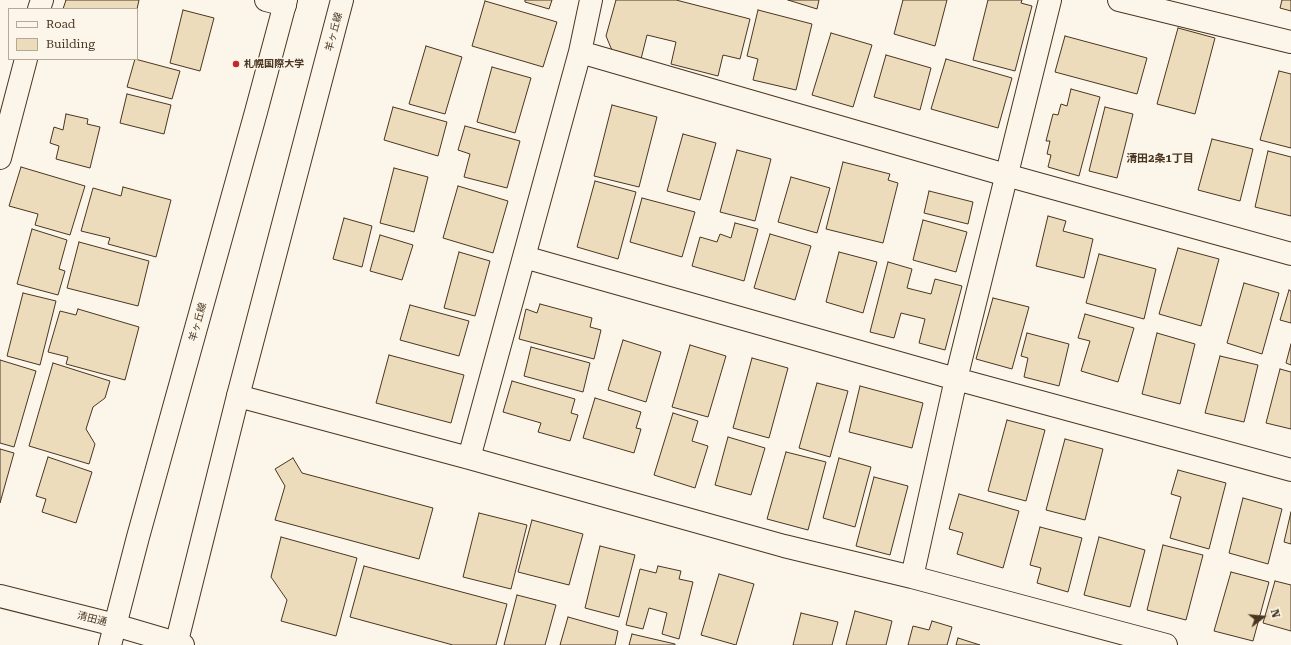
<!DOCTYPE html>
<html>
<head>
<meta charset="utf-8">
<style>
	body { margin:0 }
	#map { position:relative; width:1291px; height:645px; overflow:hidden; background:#fbf6e9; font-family:"Roboto Serif",serif }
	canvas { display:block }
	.legend { position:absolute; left:8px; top:8px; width:130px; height:52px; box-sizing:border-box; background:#fbf6e9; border:1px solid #b4a999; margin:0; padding:5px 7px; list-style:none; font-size:12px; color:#4a3520 }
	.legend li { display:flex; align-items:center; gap:8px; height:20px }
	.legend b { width:20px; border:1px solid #b4a999 }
	.north { position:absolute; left:1243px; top:597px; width:40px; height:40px; -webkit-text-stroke:3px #fbf6e9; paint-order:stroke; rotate:74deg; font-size:11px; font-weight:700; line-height:16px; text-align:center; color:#4a3520 }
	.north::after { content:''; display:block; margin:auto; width:14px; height:18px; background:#4a3520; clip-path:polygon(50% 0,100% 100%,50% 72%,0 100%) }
</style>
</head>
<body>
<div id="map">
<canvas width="1291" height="645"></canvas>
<ul class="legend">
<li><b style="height:5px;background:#fbf6e9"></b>Road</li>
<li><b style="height:11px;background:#ecdcbc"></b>Building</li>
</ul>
<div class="north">N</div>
</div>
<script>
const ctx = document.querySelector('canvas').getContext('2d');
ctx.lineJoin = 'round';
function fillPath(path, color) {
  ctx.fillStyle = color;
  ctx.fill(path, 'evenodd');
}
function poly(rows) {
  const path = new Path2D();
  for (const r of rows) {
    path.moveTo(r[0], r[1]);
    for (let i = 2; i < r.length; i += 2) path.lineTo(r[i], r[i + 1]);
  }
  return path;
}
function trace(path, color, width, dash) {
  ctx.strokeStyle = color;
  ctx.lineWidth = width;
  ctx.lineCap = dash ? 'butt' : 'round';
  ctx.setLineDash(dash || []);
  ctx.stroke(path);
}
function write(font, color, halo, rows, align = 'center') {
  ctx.font = font + ' "Roboto Serif","Noto Sans JP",serif';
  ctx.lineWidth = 3;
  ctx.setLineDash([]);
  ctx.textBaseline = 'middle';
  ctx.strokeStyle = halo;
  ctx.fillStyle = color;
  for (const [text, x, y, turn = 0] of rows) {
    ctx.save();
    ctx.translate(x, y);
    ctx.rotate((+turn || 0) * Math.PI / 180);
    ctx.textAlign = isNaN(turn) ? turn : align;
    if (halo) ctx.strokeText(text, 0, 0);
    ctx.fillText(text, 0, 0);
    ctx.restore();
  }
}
const building = poly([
	[66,0,139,0,137,9,63,9,66,0],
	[525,0,552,0,549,9,525,2,525,0],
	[616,0,676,0,750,19,740,59,723,55,718,76,671,64,676,42,647,35,640,63,619,58,611,48,606,36,616,0],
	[788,0,819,0,817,9,788,0],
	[903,0,947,0,935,46,894,34,903,0],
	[988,0,1022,0,1021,3,1032,6,1015,71,973,60,988,0],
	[1282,0,1291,0,1291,11,1280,8,1282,0],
	[485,1,557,22,543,67,472,46,485,1],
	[183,10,214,18,200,71,170,63,183,10],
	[758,10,812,24,796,90,753,80,758,59,747,56,758,10],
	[1178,28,1215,38,1195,114,1157,104,1178,28],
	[831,33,872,45,853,107,812,95,831,33],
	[1065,36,1147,58,1137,94,1055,72,1065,36],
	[426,46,462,57,445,114,409,104,426,46],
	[886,55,931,68,920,110,874,97,886,55],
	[135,59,180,71,172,99,127,87,135,59],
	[946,59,1012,78,998,128,931,109,946,59],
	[492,67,531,78,515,133,477,122,492,67],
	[1279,71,1291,74,1291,148,1260,140,1279,71],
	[1071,89,1100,97,1079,176,1048,167,1051,155,1047,154,1050,141,1046,141,1053,114,1058,115,1061,104,1067,106,1071,89],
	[127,94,171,105,164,134,120,123,127,94],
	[612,105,657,117,639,187,594,176,612,105],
	[393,107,447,122,438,156,384,140,393,107],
	[1105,107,1133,114,1117,178,1089,171,1105,107],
	[66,114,88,119,87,124,100,127,90,168,56,159,59,146,50,143,54,127,63,130,66,114],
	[465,126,520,141,507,188,464,177,470,154,458,150,465,126],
	[683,134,716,143,700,200,667,191,683,134],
	[1212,139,1253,149,1240,201,1198,190,1212,139],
	[737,150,771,159,755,221,720,212,737,150],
	[1268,151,1291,157,1291,216,1255,207,1268,151],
	[843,162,890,174,888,180,898,183,883,243,826,229,843,162],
	[21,167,85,186,70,235,35,225,38,214,9,206,21,167],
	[394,168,428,177,414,232,380,223,394,168],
	[791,177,830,188,817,233,778,222,791,177],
	[595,181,636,192,618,259,577,247,595,181],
	[458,186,508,201,493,253,443,238,458,186],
	[123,187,171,200,156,257,108,244,110,238,81,231,93,188,121,196,123,187],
	[929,191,973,202,968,224,924,213,929,191],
	[642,198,695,212,682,257,630,242,642,198],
	[1048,216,1066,221,1063,231,1093,239,1084,278,1036,266,1048,216],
	[344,218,372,226,362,267,333,259,344,218],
	[923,220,967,232,956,272,913,260,923,220],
	[735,223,758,229,744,281,692,266,700,237,717,242,720,234,731,238,735,223],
	[32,229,67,240,59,269,65,271,58,295,17,284,32,229],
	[770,234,811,246,795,300,754,288,770,234],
	[380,235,413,245,402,280,370,271,380,235],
	[79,242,149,261,138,306,67,288,79,242],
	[1178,248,1219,259,1201,326,1159,314,1178,248],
	[459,252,490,261,475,316,444,308,459,252],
	[839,252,877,262,863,313,826,302,839,252],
	[1099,254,1156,269,1144,319,1086,303,1099,254],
	[888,262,912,269,907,288,931,294,935,279,962,286,945,350,919,343,925,319,901,313,894,338,870,332,888,262],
	[1244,283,1279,293,1262,354,1227,343,1244,283],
	[1289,290,1291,291,1291,323,1280,320,1289,290],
	[23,293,56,301,40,365,7,356,23,293],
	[993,298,1029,307,1012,369,976,359,993,298],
	[540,304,592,318,590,327,601,330,594,359,519,339,526,309,537,313,540,304],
	[410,305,469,321,459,356,400,340,410,305],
	[78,309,139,327,125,380,66,364,68,357,48,352,60,311,76,315,78,309],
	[1085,314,1134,328,1118,382,1081,371,1090,341,1078,338,1085,314],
	[1027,333,1069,344,1059,386,1024,377,1028,358,1021,356,1027,333],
	[1157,333,1195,344,1180,404,1142,394,1157,333],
	[623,340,661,352,646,402,608,390,623,340],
	[1291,344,1291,365,1286,363,1291,344],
	[690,345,726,356,708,417,672,407,690,345],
	[531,347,590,363,583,392,524,376,531,347],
	[389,355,464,375,451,423,376,403,389,355],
	[1220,356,1258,365,1244,422,1205,413,1220,356],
	[752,358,788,368,769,438,733,428,752,358],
	[0,360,36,371,14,447,0,443,0,360],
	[53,363,110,381,105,398,93,407,86,429,95,444,89,464,29,446,53,363],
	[1280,369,1291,372,1291,429,1266,423,1280,369],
	[512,381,575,399,571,413,578,415,570,441,538,432,541,423,503,412,512,381],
	[817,383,848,391,830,457,799,448,817,383],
	[860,386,923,403,912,448,849,432,860,386],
	[595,398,641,412,636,428,641,429,634,453,583,438,595,398],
	[673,413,698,421,692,441,708,446,695,488,654,475,673,413],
	[1007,420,1045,430,1026,501,988,491,1007,420],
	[728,437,765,448,751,495,715,485,728,437],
	[1065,439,1103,449,1085,520,1046,510,1065,439],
	[0,449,14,453,0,503,0,449],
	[786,452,826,462,808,530,767,519,786,452],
	[48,457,92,472,76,523,42,512,46,499,36,496,48,457],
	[293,458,302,473,433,508,419,559,275,520,285,486,275,469,293,458],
	[839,458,871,467,855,527,823,518,839,458],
	[1178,470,1226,483,1209,549,1170,538,1181,497,1171,494,1178,470],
	[874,477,908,486,890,555,856,546,874,477],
	[959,494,1019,511,1003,568,957,554,963,533,949,529,959,494],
	[1243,498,1282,509,1268,564,1229,553,1243,498],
	[1291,512,1291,544,1284,542,1291,512],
	[479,513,527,525,511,589,463,577,479,513],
	[532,520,583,534,569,585,518,572,532,520],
	[1040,527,1082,538,1068,592,1037,583,1041,568,1030,565,1040,527],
	[281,537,357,558,336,636,281,621,287,600,271,577,281,537],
	[1099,537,1145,550,1130,607,1084,595,1099,537],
	[1163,545,1203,555,1186,620,1147,610,1163,545],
	[600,546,635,555,619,617,585,608,600,546],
	[364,566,507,604,496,645,453,645,350,617,364,566],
	[658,566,681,571,679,579,693,582,679,639,662,634,667,613,649,608,643,629,626,625,640,569,656,573,658,566],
	[1231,572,1269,582,1253,641,1214,631,1231,572],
	[719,574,754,584,736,645,701,635,719,574],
	[1275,581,1291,585,1291,631,1263,623,1275,581],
	[517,595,556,605,545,645,504,645,517,595],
	[855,611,892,621,886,645,846,645,855,611],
	[801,613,838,622,832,645,793,645,801,613],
	[568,617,618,631,615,645,560,645,568,617],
	[932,621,952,627,947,645,908,645,913,626,929,630,932,621],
	[632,634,675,644,675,645,629,645,632,634],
	[958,638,980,645,956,645,958,638]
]);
const minor = poly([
	[266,0,285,5],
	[1119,0,1291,42],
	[39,9,42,0],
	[580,52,1006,175,1291,254],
	[0,158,26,59],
	[524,257,956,379,1291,470],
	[238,396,469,458,784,546,912,577,1166,645],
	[469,458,580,52,591,0],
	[912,577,956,379,1050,0]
]);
const tertiary = poly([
	[0,596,115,625,183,645]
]);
const primary = poly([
	[110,645,138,537,256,112,286,0],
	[176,645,238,396,342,0]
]);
const markers = [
	[236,64,4,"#c62828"]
];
const streetNames = [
	["羊ヶ丘線",334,32,-75],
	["羊ヶ丘線",198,322,-74],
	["清田通",92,619,14]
];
const poiNames = [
	["札幌国際大学",244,64]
];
const neighbourhoodNames = [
	["清田2条1丁目",1160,159]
];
fillPath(building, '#ecdcbc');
trace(building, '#4a3520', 1);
trace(minor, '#4a3520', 24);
trace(tertiary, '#4a3520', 24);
trace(primary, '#4a3520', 24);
trace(minor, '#fbf6e9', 22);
trace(tertiary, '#fbf6e9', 22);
trace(primary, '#fbf6e9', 22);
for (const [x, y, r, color] of markers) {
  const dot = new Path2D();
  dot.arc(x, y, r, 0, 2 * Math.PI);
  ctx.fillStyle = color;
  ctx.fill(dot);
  trace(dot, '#fbf6e9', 1.5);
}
write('10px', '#4a3520', '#fbf6e9', streetNames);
write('bold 10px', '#4a3520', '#fbf6e9', poiNames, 'left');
write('bold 11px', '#4a3520', '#fbf6e9', neighbourhoodNames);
</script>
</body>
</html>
